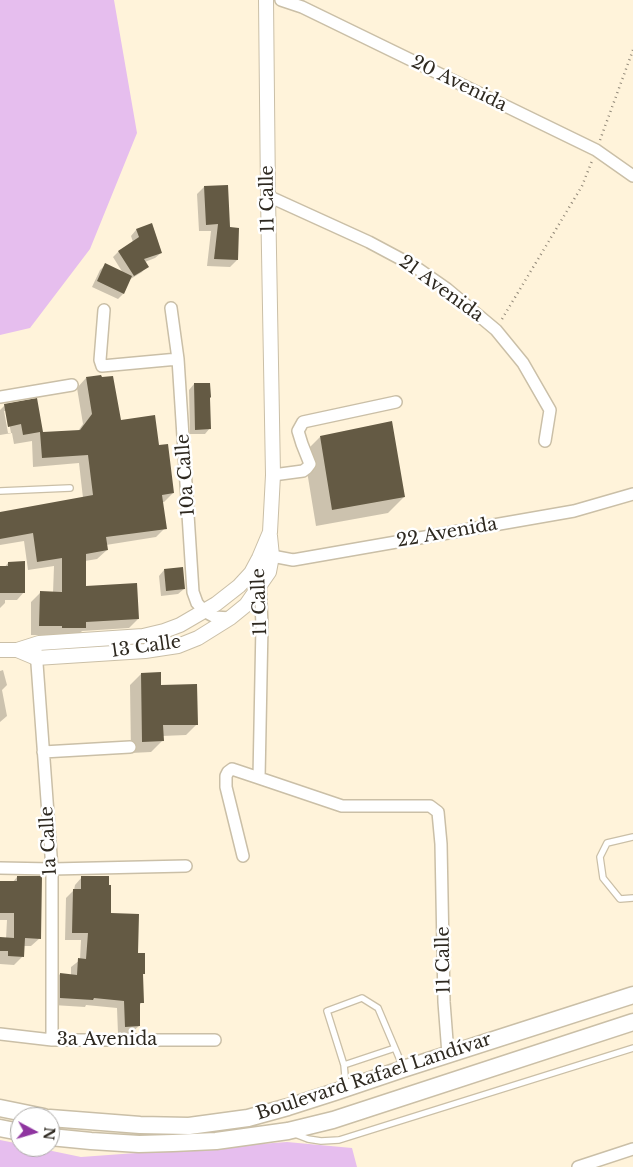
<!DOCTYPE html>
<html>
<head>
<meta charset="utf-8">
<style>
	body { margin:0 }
	#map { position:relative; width:633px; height:1167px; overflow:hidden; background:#fff3da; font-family:"Libre Baskerville",serif }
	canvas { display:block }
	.north { position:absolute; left:10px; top:1107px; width:50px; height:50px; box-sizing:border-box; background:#fff; border:1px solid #aba9a6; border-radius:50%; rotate:96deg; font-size:14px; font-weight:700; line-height:20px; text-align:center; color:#2e2920 }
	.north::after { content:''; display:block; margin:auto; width:18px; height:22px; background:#8f35a0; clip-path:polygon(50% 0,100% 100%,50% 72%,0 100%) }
</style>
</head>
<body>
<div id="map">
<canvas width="633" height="1167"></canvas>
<div class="north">N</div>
</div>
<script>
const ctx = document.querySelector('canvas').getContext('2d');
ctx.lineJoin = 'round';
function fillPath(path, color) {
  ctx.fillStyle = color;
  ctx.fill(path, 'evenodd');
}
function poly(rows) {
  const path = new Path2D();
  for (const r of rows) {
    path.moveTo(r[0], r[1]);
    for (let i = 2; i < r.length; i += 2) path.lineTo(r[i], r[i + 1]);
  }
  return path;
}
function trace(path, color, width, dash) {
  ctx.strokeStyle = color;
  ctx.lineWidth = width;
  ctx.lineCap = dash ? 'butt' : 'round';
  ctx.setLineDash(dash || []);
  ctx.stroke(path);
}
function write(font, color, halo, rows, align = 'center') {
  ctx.font = font + ' "Libre Baskerville",serif';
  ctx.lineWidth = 5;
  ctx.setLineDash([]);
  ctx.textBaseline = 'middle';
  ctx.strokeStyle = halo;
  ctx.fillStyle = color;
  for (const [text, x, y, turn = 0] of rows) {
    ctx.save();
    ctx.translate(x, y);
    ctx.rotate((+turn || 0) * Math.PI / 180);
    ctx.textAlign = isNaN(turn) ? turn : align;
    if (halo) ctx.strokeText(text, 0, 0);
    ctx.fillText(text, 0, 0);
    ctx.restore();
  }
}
const green = poly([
	[0,0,114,0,137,133,90,249,30,328,0,335],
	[0,1140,20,1144,20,1147,33,1147,81,1157,287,1142,352,1148,357,1167,0,1167]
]);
const shadow = poly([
	[204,187,229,229,237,260,230,267,207,266,211,231,199,231,197,194],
	[152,225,161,253,155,258,145,262,147,266,142,272,129,280,123,294,118,299,92,287,100,270,106,264,123,273,113,257,118,252,133,242,131,236,136,230],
	[86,378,120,421,158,446,173,493,164,502,161,502,165,528,156,537,106,545,107,550,97,559,85,561,85,587,138,619,129,628,82,631,76,637,53,637,53,635,31,635,31,602,40,593,53,593,54,566,28,570,24,541,0,545,0,513,83,498,79,463,33,467,32,441,14,444,12,433,0,435,0,410,5,405,42,433,78,431,83,424,77,388],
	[4,411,7,411,11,433,8,433],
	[194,384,210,428,205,434,190,434,189,390],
	[320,437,404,497,388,513,316,526,304,453],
	[8,563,24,592,17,600,5,600,5,603,0,608,0,568,4,568],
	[164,570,184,589,178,594,161,596,159,576],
	[3,670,7,685,2,690,7,716,0,722,0,671],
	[141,674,160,686,197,724,186,735,162,736,162,741,151,752,131,753,130,685],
	[17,877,40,938,31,946,23,946,22,957,14,965,0,964,0,938,6,939,7,920,0,920,0,882,13,882],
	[82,877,137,955,144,973,142,976,142,1002,139,1006,139,1026,131,1033,118,1034,117,1008,86,1005,85,1007,53,1005,53,981,60,974,71,975,71,967,80,960,81,940,65,940,66,898,74,890,75,885]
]);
const building = poly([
	[228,185,230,227,239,228,238,260,214,259,218,224,206,225,204,186],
	[152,223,162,253,144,259,149,267,134,276,118,251,139,237,136,229],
	[105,263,132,276,124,294,97,281],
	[101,375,102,377,113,376,121,420,155,415,159,445,168,444,174,493,162,495,167,529,106,537,108,550,86,554,86,586,137,583,139,619,86,622,86,628,62,628,62,626,39,626,40,591,62,592,62,558,37,562,33,533,0,539,0,512,93,495,88,455,42,458,40,432,23,435,21,424,8,427,4,404,37,398,43,432,80,430,92,414,86,377],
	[194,383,210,383,211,397,210,398,211,429,195,430],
	[392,421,405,497,332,510,320,436],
	[25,561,25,593,0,593,0,566,8,566,8,562],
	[183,567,185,589,166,591,164,569],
	[161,672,161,685,197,684,198,725,163,725,164,741,142,742,141,673],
	[17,876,42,876,41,939,25,938,24,957,8,956,8,951,0,951,0,937,14,938,14,913,0,913,0,881,17,881],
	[81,876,109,876,109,885,111,885,111,913,139,914,138,953,145,953,145,974,143,974,144,1003,140,1003,140,1026,125,1027,124,1001,94,998,93,1000,60,998,60,973,77,975,78,958,86,959,88,933,72,933,73,889,81,889]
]);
const path = poly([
	[600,140,633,50],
	[502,319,582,186,592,161]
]);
const service = poly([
	[0,491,70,488],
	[633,837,607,843,600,857,603,878,620,899,633,898],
	[344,1065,395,1048],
	[346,1086,344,1065,327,1011,362,998,378,1008,403,1067],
	[295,1134,308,1139,321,1141,339,1140,633,1048]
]);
const minor = poly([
	[281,0,302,7,596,150,633,176],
	[268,196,369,242,414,266,447,289,496,330,523,363,550,410,545,441],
	[171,308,178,359,193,592,197,603,204,611,215,617,230,618],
	[104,310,100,360,102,366,178,359],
	[0,397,72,385],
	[273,475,303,471,307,468,310,464,302,444,298,431,303,422,396,402],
	[36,650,52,869,52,1040],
	[43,752,130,747],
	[243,856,226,787,226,776,228,772,232,769,259,778],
	[0,868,52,869,186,866],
	[0,1034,52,1040,215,1040],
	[448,1054,444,1002,441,844,438,812,430,806,342,806,259,778,262,625,259,558,272,556,293,560,574,511,633,494],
	[578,1167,633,1149]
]);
const tertiary = poly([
	[0,650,17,650,36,658,145,651,178,646,198,638,230,618,246,605,269,572,272,556,270,536],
	[17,650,39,643,143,636,164,631,180,625,216,604,239,586,251,573,259,558,270,532,273,475,268,196,266,0]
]);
const secondary = poly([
	[0,1108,44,1117],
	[50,1118,140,1125,189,1126,248,1118,288,1107,335,1092,403,1069,633,995],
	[0,1128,20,1132],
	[50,1137,91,1141,139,1144,173,1143,216,1141,288,1131,333,1120,633,1022]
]);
const streetNames = [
	["20 Avenida",459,84,26],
	["11 Calle",268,199,-91],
	["21 Avenida",441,289,36],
	["10a Calle",186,475,-94],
	["22 Avenida",447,533,-10],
	["11 Calle",260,602,-92],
	["13 Calle",146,647,-8],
	["1a Calle",49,841,-93],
	["11 Calle",444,960,-91],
	["3a Avenida",107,1040],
	["Boulevard Rafael Landívar",374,1077,-18]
];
fillPath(green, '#e6beee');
fillPath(shadow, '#0003');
fillPath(building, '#645a44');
trace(service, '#cabfa7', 8);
trace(minor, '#cabfa7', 14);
trace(tertiary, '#cabfa7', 16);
trace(secondary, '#cabfa7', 19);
trace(path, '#908777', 2.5, [1, 4]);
trace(service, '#fff', 5.5);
trace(minor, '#fff', 11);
trace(tertiary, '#fff', 14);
trace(secondary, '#fff', 16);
write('18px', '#2e2920', '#fff', streetNames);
</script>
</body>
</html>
